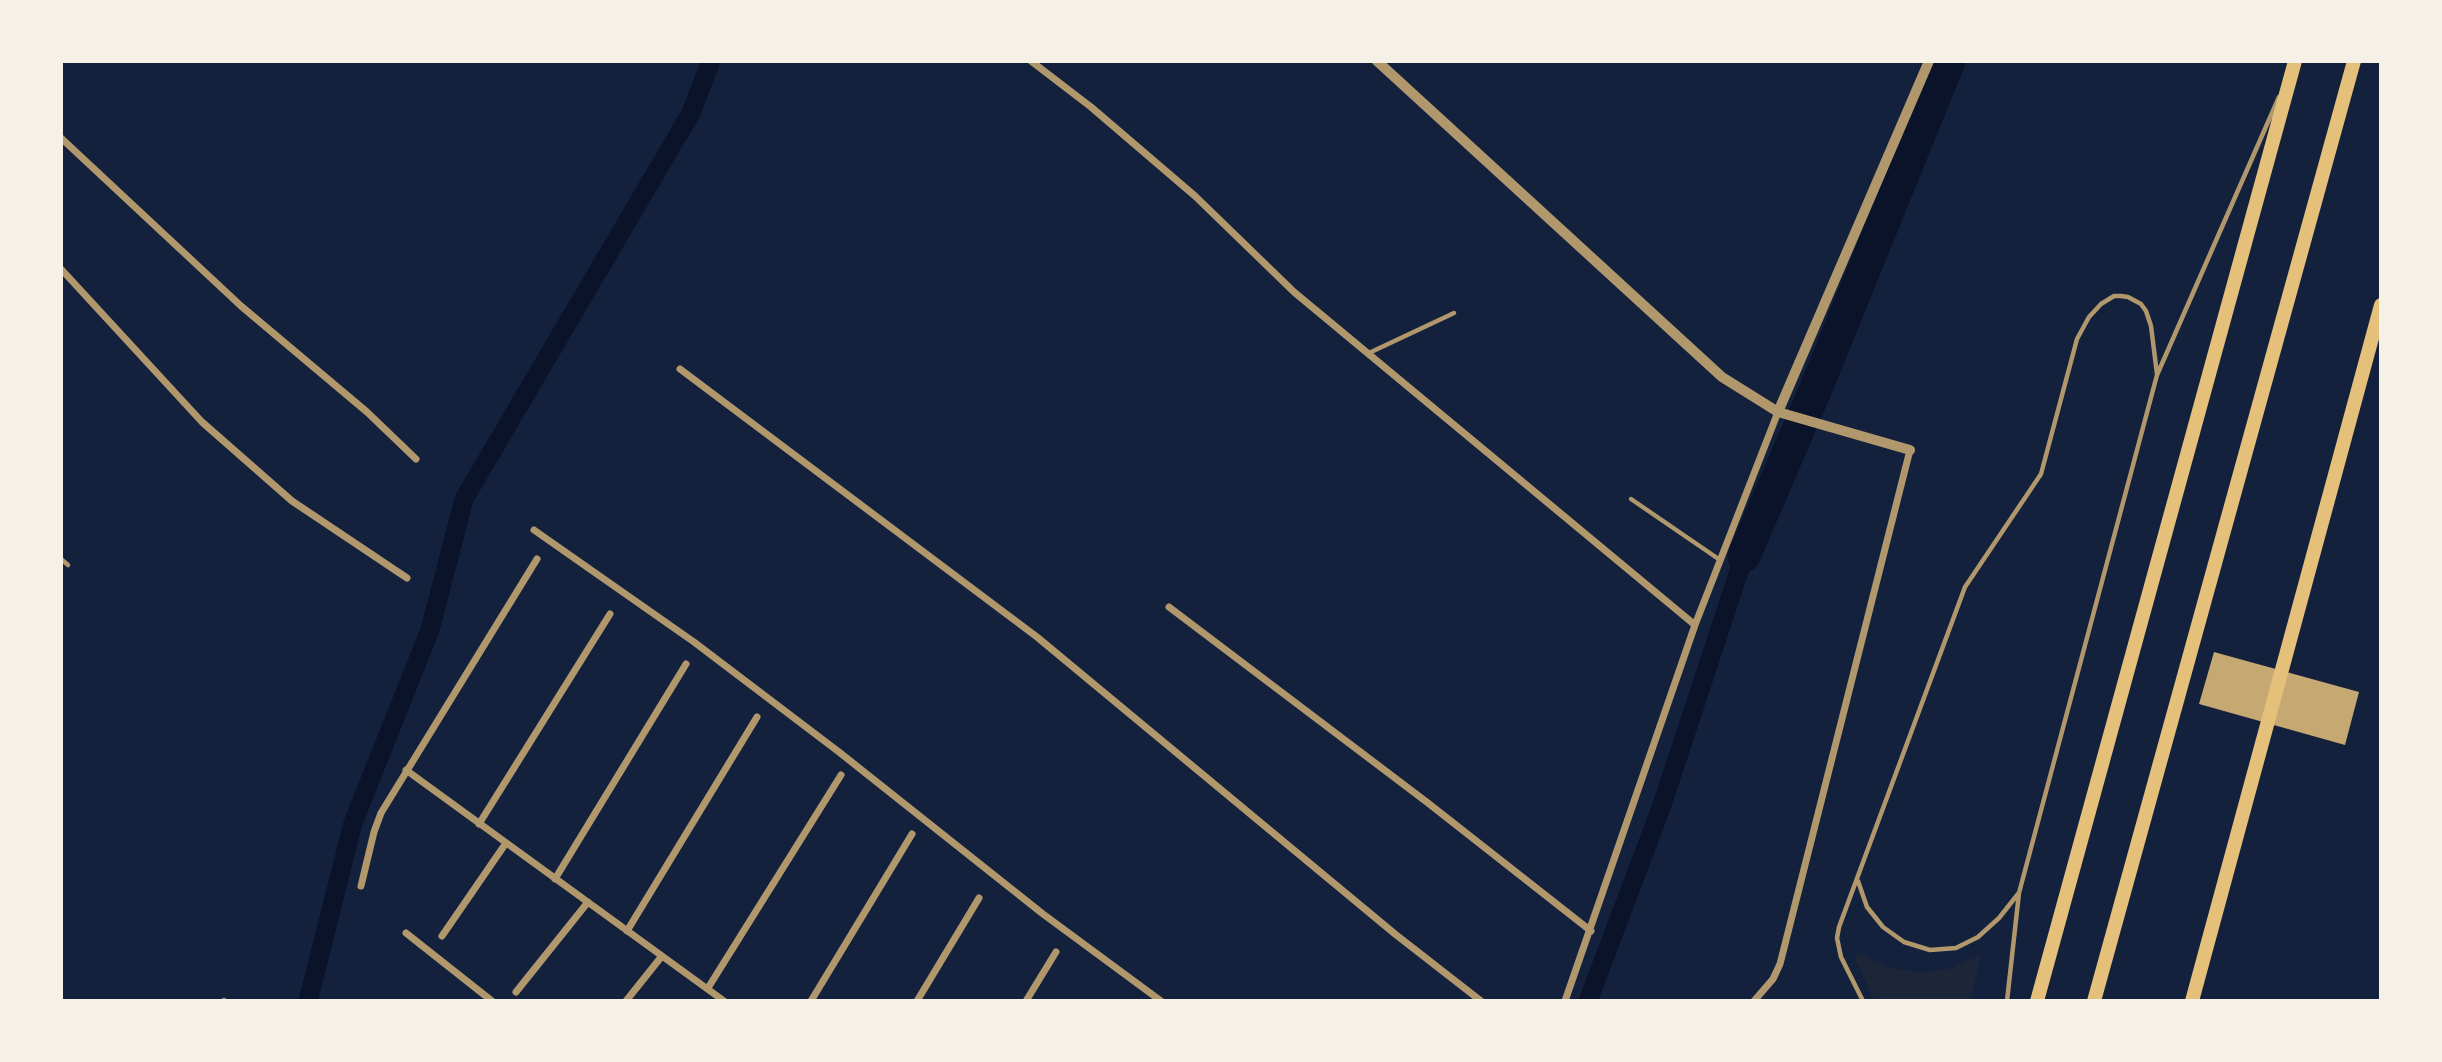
<!DOCTYPE html>
<html>
<head>
<meta charset="utf-8">
<style>
	body { margin:0 }
	#map { position:relative; width:2442px; height:1062px; overflow:hidden; background:#14213d; font-family:"Noto Serif",serif }
	canvas { display:block }
	.frame { position:absolute; inset:0; border:63px solid #f6f1e7; pointer-events:none }
</style>
</head>
<body>
<div id="map">
<canvas width="2442" height="1062"></canvas>
<div class="frame"></div>
</div>
<script>
const ctx = document.querySelector('canvas').getContext('2d');
ctx.lineJoin = 'round';
function fillPath(path, color) {
  ctx.fillStyle = color;
  ctx.fill(path, 'evenodd');
}
function poly(rows) {
  const path = new Path2D();
  for (const r of rows) {
    path.moveTo(r[0], r[1]);
    for (let i = 2; i < r.length; i += 2) path.lineTo(r[i], r[i + 1]);
  }
  return path;
}
function trace(path, color, width, dash) {
  ctx.strokeStyle = color;
  ctx.lineWidth = width;
  ctx.lineCap = dash ? 'butt' : 'round';
  ctx.setLineDash(dash || []);
  ctx.stroke(path);
}
const green = poly([
	[1857,953,1888,967,1922,973,1952,968,1981,955,1970,1001,1875,1001,1855,959]
]);
const canal = poly([
	[308,1001,353,823,430,630,464,499,691,113,711,61],
	[1588,1001,1661,808,1744,556]
]);
const river = poly([
	[1744,556,1814,393,1949,61]
]);
const building = poly([
	[2214,652,2359,692,2345,745,2199,704]
]);
const service = poly([
	[1369,353,1454,313],
	[1631,499,1720,560],
	[61,559,68,565],
	[1858,881,1867,907,1883,927,1904,942,1930,950,1956,948,1978,937,1999,918,2018,894],
	[224,1001,224,1000],
	[1863,1001,1841,957,1837,938,1839,927,1965,587,2041,474,2077,339,2089,317,2101,304,2114,296,2121,296,2128,297,2141,304,2146,311,2151,326,2157,374],
	[2007,1001,2019,893,2157,375,2279,97]
]);
const minor = poly([
	[1031,61,1091,107,1195,196,1294,292,1695,625],
	[61,138,241,306,367,412,416,459],
	[61,269,202,422,292,501,407,578],
	[680,369,1037,637,1395,934,1481,1001],
	[534,530,694,642,839,752,1043,914,1161,1001],
	[1169,607,1428,803,1591,931],
	[406,770,724,1001],
	[479,824,610,614],
	[555,879,686,664],
	[361,886,374,832,381,813,537,559],
	[627,931,757,717],
	[406,933,492,1001],
	[442,936,506,843],
	[708,988,841,775],
	[516,992,588,902],
	[626,1001,662,956],
	[811,1001,912,834],
	[917,1001,979,898],
	[1026,1001,1056,952],
	[1565,1001,1695,625,1778,412],
	[1754,1001,1773,979,1780,964,1910,450]
]);
const tertiary = poly([
	[1377,61,1722,377,1778,412,1910,450],
	[1778,412,1929,61]
]);
const motorway = poly([
	[2037,1001,2295,61],
	[2094,1001,2354,61],
	[2192,1001,2381,305]
]);
fillPath(green, '#1d2539');
trace(canal, '#0b132b', 19);
trace(river, '#0b132b', 33);
fillPath(building, '#c6a872');
trace(service, '#b1986c', 4.5);
trace(minor, '#b1986c', 7);
trace(tertiary, '#b1986c', 10);
trace(motorway, '#e5c07b', 14);
</script>
</body>
</html>
